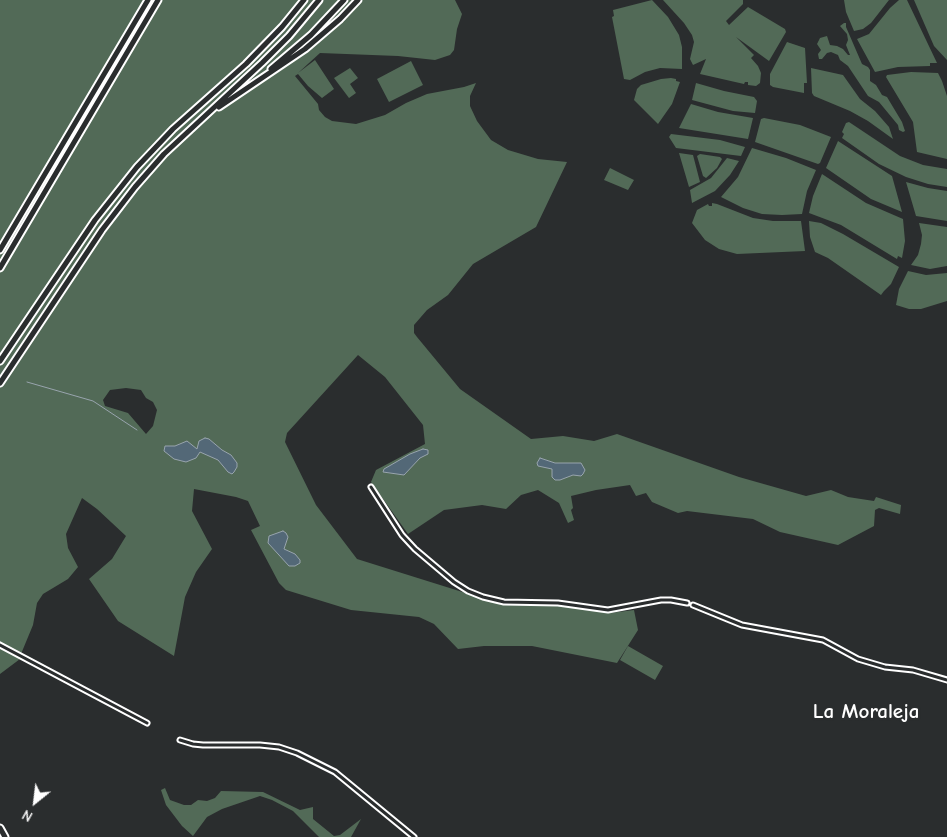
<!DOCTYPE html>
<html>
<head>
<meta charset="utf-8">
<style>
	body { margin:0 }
	#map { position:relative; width:947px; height:837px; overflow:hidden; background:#2a2d2e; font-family:"Comic Neue",sans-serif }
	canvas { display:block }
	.north { position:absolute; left:10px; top:777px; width:50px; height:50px; -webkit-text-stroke:4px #2a2d2e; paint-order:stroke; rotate:209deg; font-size:14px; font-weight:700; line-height:20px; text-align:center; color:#fff }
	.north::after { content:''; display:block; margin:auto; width:18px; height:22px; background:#fff; clip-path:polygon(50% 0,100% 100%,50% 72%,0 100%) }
</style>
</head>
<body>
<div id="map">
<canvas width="947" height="837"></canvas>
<div class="north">N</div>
</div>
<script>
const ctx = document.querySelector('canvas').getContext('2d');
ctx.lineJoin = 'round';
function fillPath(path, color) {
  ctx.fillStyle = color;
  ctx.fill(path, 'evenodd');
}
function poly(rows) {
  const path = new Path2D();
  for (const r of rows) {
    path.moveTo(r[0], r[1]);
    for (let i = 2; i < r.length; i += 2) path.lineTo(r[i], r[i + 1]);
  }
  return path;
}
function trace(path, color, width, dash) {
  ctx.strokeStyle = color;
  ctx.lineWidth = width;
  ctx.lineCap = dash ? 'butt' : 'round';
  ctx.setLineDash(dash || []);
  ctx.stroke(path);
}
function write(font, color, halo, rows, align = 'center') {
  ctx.font = font + ' "Comic Neue",sans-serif';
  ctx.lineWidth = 5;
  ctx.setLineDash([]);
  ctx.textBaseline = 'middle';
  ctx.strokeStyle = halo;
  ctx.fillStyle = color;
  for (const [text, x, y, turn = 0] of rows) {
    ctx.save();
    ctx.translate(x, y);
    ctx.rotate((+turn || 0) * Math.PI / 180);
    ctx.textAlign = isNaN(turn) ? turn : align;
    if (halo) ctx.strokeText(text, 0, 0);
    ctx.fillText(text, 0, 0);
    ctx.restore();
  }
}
const green = poly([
	[0,0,455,0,462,14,457,29,454,50,450,55,435,60,398,56,320,53,298,73,315,60,334,89,322,98,308,86,298,74,295,76,318,104,319,110,325,117,332,121,356,124,385,115,406,103,427,94,464,87,476,83,470,96,470,106,477,121,491,140,508,150,538,159,567,162,536,227,473,264,448,295,427,310,414,325,414,333,417,337,460,389,531,439,563,436,594,441,617,434,739,477,806,496,831,490,848,497,874,501,876,497,901,505,900,514,879,508,875,510,874,526,838,545,780,532,753,519,687,511,678,513,652,502,646,493,636,496,630,485,596,490,571,496,573,508,571,510,574,520,568,523,559,503,538,490,521,495,506,509,482,505,444,510,408,534,371,482,376,470,425,444,423,425,385,377,358,355,287,433,285,442,316,505,357,559,504,605,564,606,610,613,634,610,638,630,617,663,532,646,484,646,458,649,434,624,419,617,351,610,286,590,279,583,251,530,260,526,248,501,236,497,194,489,192,511,212,549,196,572,185,597,174,656,118,621,89,579,112,559,126,536,97,509,82,498,66,534,68,548,78,567,68,579,43,594,37,603,33,625,21,654,0,642],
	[126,388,141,390,146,398,153,402,157,410,153,426,146,434,128,413,105,406,103,400,110,390],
	[652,0,668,17,679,35,682,47,682,69,660,68,645,72,630,80,624,79,612,17,614,16,613,10],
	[663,0,743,0,743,4,726,21,729,25,748,7,785,29,786,32,769,61,736,37,754,55,751,58,758,66,761,73,760,83,756,86,748,85,748,82,745,82,744,84,700,74,706,59,693,65,690,59,694,42,692,35,684,23],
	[844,0,889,0,871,23,863,29,854,31,846,12],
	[899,0,907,0,937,63,930,63,930,66,898,67,875,72,857,39,869,34,890,8],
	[914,0,947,0,947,60,934,46],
	[844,23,846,23,846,27,862,64,868,67,870,70,870,81,876,85,882,95,887,97,902,122,905,131,903,132,899,130,898,125,879,102,868,96,848,66,840,60,838,55,831,52,827,53,822,59,819,59,818,54,821,50,817,44,820,38,827,36,830,45,837,46,843,49,848,55,850,55,846,45,848,40,847,34,840,26],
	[787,42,805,48,807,83,804,83,804,93,773,87,770,85,770,74],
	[411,61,423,85,389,102,377,79],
	[350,68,358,78,350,84,356,93,349,98,334,78],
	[811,68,843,75,860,99,875,111,889,127,893,139,868,121,850,111,814,96,812,93],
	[911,72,938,73,942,81,947,96,947,159,917,152,913,122,886,77,887,75],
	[671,78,676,79,676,81,680,82,672,104,658,124,634,100,637,89,641,85,661,79],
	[696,83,724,91,754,97,757,101,755,113,733,111,692,100],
	[691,104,718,112,753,118,748,139,679,128],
	[764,118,800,125,831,137,820,163,818,164,755,142,761,119],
	[849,122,900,156,923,165,947,169,947,187,928,184,906,177,879,164,842,138,844,134,842,132,846,123],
	[671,134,720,140,745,147,741,156,676,148,669,137],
	[838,141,892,176,902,212,871,199,826,168],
	[752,148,786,158,816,170,807,191,802,214,782,215,762,214,743,208,721,197,738,177],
	[679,153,693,155,700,182,689,187],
	[700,154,720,157,722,159,717,168,706,178,703,176,697,156],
	[727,158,739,161,730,175,715,191,692,203,690,190,711,178],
	[610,168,634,180,628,190,604,180],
	[822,174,866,203,903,219,905,241,902,258,898,256,897,259,892,256,841,225,809,213,813,196],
	[906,182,928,188,947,191,947,221,916,216],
	[712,203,717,204,753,218,773,221,801,221,805,251,737,254,719,249,705,240,692,223,697,210,708,204,709,206,712,206],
	[809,221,821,223,843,234,899,267,891,284,884,291,881,295,828,258,815,252,810,237],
	[919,223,947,227,947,266,930,269,911,265,918,255,921,244,922,235],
	[908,271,926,275,947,273,947,301,921,309,909,309,896,305,899,289],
	[628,646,663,666,655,680,620,660],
	[0,648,20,659,0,674],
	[165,788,170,800,184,805,191,805,198,800,207,801,215,798,221,791,263,792,300,810,313,807,313,819,334,836,340,835,361,819,351,837,319,837,293,811,272,800,260,796,222,809,207,817,193,836,182,826,166,805,161,790]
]);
const water = poly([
	[205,438,209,439,222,450,231,455,237,463,237,467,234,472,232,474,228,472,218,460,200,452,196,458,186,462,174,459,164,451,165,446,175,446,187,441,197,449,199,441,205,438],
	[423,449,428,450,428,454,420,458,404,475,383,472,384,469,410,454,423,449],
	[540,458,555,463,581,463,585,470,583,474,581,476,573,475,560,480,555,480,552,477,552,469,538,466,537,463,540,458],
	[283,531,286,533,288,537,284,549,295,554,300,560,300,563,295,566,289,566,268,543,269,536,283,531]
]);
const stream = poly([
	[27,382,93,401,137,430]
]);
const tertiary = poly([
	[371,487,402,535,415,549,454,582,468,591,483,597,504,602,558,603,608,610,661,600,671,600,687,603],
	[693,605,742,625,823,640,858,659,885,667,913,670,947,680],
	[0,645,147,723],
	[180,740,193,744,203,745,260,745,279,747,297,753,335,772,414,837]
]);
const motorway = poly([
	[271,69,311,35,344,0],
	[219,107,305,49,340,19,358,0],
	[0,250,148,0],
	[0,268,158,0],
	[0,361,95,220,137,167,173,129,246,64,282,27,304,0],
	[0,383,102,230,135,187,164,154,262,63,289,36,319,0],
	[0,828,5,837]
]);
const districtNames = [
	["La Moraleja",866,712]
];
fillPath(green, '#526a57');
fillPath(water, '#536877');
trace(water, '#98a4ad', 1);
trace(stream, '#98a4ad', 1);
trace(tertiary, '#fff', 7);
trace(motorway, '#fff', 9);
trace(tertiary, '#2a2d2e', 3);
trace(motorway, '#2a2d2e', 5);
write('bold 21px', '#fff', '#2a2d2e', districtNames);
</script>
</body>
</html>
